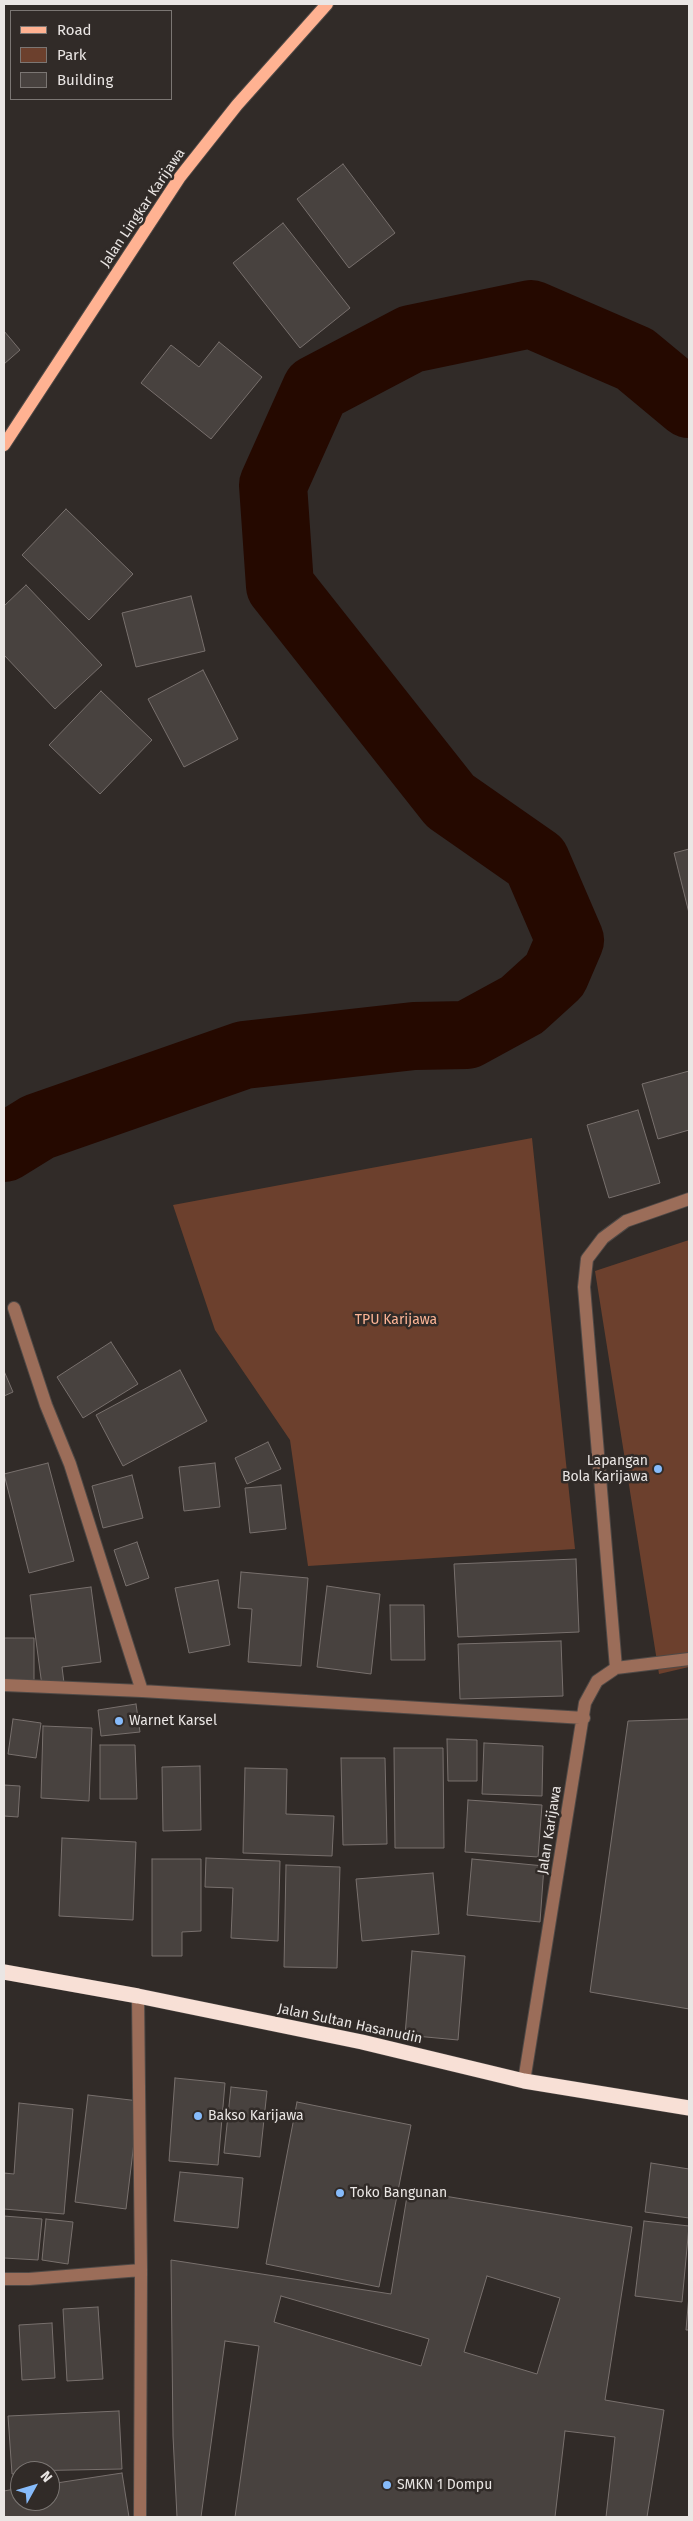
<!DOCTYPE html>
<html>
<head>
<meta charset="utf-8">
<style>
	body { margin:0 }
	#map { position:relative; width:693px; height:2521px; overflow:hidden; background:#312b28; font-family:"Fira Sans",sans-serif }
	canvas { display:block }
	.frame { position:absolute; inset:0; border:5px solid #eae6e4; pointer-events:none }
	.legend { position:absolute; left:10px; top:10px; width:162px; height:90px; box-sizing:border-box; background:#312b28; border:1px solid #7b7673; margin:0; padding:6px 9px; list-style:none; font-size:15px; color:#eae6e4 }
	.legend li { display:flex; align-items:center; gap:10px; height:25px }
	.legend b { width:25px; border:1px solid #7b7673 }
	.north { position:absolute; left:10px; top:2461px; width:50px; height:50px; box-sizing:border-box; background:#312b28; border:1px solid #7b7673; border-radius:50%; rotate:51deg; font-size:14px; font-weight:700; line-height:20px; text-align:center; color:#eae6e4 }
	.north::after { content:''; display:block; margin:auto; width:18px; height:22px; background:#86bbfb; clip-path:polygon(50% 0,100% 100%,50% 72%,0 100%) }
</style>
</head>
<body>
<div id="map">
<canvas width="693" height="2521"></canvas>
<div class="frame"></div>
<ul class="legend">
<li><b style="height:6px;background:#ffb292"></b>Road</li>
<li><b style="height:14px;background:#6c402d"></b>Park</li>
<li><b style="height:14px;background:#48423f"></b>Building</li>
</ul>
<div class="north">N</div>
</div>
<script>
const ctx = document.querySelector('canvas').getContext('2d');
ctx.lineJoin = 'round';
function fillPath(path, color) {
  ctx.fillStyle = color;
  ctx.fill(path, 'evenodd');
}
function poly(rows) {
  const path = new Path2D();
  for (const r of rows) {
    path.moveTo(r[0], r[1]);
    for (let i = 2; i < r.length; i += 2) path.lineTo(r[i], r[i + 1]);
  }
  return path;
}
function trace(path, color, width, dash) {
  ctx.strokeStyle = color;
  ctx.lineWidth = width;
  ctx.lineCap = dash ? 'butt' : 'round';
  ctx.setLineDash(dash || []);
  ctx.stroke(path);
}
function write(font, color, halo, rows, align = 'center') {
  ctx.font = font + ' "Fira Sans",sans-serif';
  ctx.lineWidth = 5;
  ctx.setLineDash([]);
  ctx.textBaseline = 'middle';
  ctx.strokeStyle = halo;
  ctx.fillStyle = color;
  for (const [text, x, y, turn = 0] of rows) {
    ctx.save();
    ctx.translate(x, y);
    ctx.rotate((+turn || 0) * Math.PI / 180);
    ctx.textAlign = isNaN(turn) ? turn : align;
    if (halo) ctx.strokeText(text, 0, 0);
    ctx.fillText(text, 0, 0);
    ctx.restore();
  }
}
const green = poly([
	[532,1138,575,1549,308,1566,290,1440,215,1330,173,1205],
	[689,1240,689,1667,659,1674,595,1271]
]);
const river = poly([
	[4,1148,38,1127,244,1055,414,1036,467,1035,522,1005,555,975,570,940,536,861,450,801,280,586,273,485,316,389,411,339,531,314,635,359,689,404]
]);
const building = poly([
	[343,164,395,233,349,268,297,199,343,164],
	[283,223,350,308,300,348,233,263,283,223],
	[4,331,20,350,4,364,4,331],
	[219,342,262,377,211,439,141,383,171,345,199,367,219,342],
	[66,509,133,574,89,620,22,555,66,509],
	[26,585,102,665,55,709,4,655,4,606,26,585],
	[191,596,205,651,136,667,122,613,191,596],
	[203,670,238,739,184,767,148,699,203,670],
	[101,691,152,740,100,794,49,745,101,691],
	[689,849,689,913,674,853,689,849],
	[689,1071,689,1130,658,1139,642,1084,689,1071],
	[638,1110,660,1183,609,1198,587,1125,638,1110],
	[111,1342,138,1384,83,1418,57,1377,111,1342],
	[180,1370,207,1421,123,1466,96,1415,180,1370],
	[4,1371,13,1392,4,1396,4,1371],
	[268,1442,281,1469,247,1484,235,1458,268,1442],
	[48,1463,74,1561,29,1573,4,1474,48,1463],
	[215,1463,220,1507,184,1511,179,1467,215,1463],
	[132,1475,143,1518,103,1528,92,1486,132,1475],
	[281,1485,286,1529,250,1533,245,1488,281,1485],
	[137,1542,149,1578,126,1586,114,1550,137,1542],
	[576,1559,579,1632,458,1637,454,1564,576,1559],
	[241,1572,308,1578,301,1666,248,1662,252,1609,238,1608,241,1572],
	[218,1580,230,1645,189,1653,175,1588,218,1580],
	[327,1586,380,1594,371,1674,317,1667,327,1586],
	[91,1587,101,1662,62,1667,64,1683,42,1686,30,1595,91,1587],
	[390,1605,424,1605,425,1660,391,1660,390,1605],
	[4,1638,34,1638,34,1683,4,1683,4,1638],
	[561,1641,563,1696,460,1699,458,1644,561,1641],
	[136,1704,140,1732,101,1736,98,1710,136,1704],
	[13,1719,41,1723,36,1758,8,1754,13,1719],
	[689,1719,689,2009,590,1992,628,1721,689,1719],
	[43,1726,92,1728,89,1801,41,1798,43,1726],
	[447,1739,477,1740,477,1781,448,1781,447,1739],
	[484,1743,543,1746,542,1796,482,1794,484,1743],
	[100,1745,135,1745,137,1799,100,1799,100,1745],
	[394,1748,443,1748,444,1848,395,1848,394,1748],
	[341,1758,385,1758,387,1844,343,1845,341,1758],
	[200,1766,201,1830,163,1831,162,1767,200,1766],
	[245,1768,287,1769,286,1814,334,1816,332,1856,243,1853,245,1768],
	[4,1785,20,1786,18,1817,4,1816,4,1785],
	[468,1800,542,1805,538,1857,465,1852,468,1800],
	[62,1838,136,1842,133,1920,59,1916,62,1838],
	[206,1858,280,1861,278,1941,231,1938,233,1888,205,1887,206,1858],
	[152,1859,201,1859,201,1931,182,1932,182,1956,152,1956,152,1859],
	[472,1859,544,1866,540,1922,467,1915,472,1859],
	[286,1865,340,1867,337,1968,284,1967,286,1865],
	[433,1873,439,1934,362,1941,356,1879,433,1873],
	[412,1951,465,1956,458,2040,405,2035,412,1951],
	[175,2078,225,2083,218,2165,169,2161,175,2078],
	[231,2087,267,2091,260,2157,224,2153,231,2087],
	[88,2095,139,2101,126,2209,75,2202,88,2095],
	[297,2102,411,2125,379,2287,266,2264,297,2102],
	[19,2103,73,2109,64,2214,4,2209,4,2173,14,2174,19,2103],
	[651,2163,689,2169,689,2218,645,2212,651,2163],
	[180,2172,243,2178,238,2228,174,2221,180,2172],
	[408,2190,632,2227,605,2400,664,2410,647,2517,177,2517,173,2436,171,2260,391,2294,408,2190],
	[4,2216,42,2219,38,2260,4,2258,4,2216],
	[46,2219,73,2222,68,2264,42,2260,46,2219],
	[644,2221,689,2226,682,2302,635,2296,644,2221],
	[487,2276,560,2298,537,2374,464,2352,487,2276],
	[689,2295,689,2330,686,2330,689,2295],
	[281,2296,429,2339,421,2366,274,2322,281,2296],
	[98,2307,103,2379,67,2381,63,2309,98,2307],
	[52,2323,55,2378,22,2380,19,2325,52,2323],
	[225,2341,259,2346,235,2517,201,2517,225,2341],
	[119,2411,122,2469,20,2471,20,2473,12,2474,8,2416,119,2411],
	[565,2431,615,2437,606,2517,555,2517,565,2431],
	[122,2473,129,2517,4,2517,4,2491,20,2488,20,2501,50,2501,50,2484,122,2473]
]);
const minor = poly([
	[14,1308,46,1405,70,1464,142,1691],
	[616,1668,584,1287,587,1259,603,1238,626,1221,689,1199],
	[4,1685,142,1691,584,1718],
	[138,1996,141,2270,140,2517],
	[524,2081,585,1703,597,1681,616,1668,689,1659],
	[4,2279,29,2279,141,2270]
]);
const major = poly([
	[4,445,180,177,237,105,327,4]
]);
const highway = poly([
	[4,1972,138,1996,362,2042,524,2081,689,2108]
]);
const markers = [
	[658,1469,5,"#86bbfb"],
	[119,1721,5,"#86bbfb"],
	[198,2116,5,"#86bbfb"],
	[340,2193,5,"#86bbfb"],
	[387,2485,5,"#86bbfb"]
];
const streetNames = [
	["Jalan Lingkar Karijawa",143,208,-56],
	["Jalan Karijawa",550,1830,-81],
	["Jalan Sultan Hasanudin",350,2024,12]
];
const parkNames = [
	["TPU Karijawa",396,1320]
];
const poiNames = [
	["Lapangan",648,1461,"right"],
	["Bola Karijawa",648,1477,"right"],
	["Warnet Karsel",129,1721],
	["Bakso Karijawa",208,2116],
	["Toko Bangunan",350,2193],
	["SMKN 1 Dompu",397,2485]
];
fillPath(green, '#6c402d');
trace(river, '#250900', 68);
fillPath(building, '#48423f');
trace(building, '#78706d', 1);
trace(minor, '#4f4946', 14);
trace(major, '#4f4946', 14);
trace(highway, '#4f4946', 16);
trace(minor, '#9b6d59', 12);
trace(major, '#ffb292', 12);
trace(highway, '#f8e0d6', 15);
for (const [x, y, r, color] of markers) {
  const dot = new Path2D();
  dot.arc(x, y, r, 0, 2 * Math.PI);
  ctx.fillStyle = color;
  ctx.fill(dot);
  trace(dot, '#312b28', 2);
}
write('14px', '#eae6e4', '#312b28', streetNames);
write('14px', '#fdb596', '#312b28', parkNames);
write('14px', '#eae6e4', '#312b28', poiNames, 'left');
</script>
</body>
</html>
